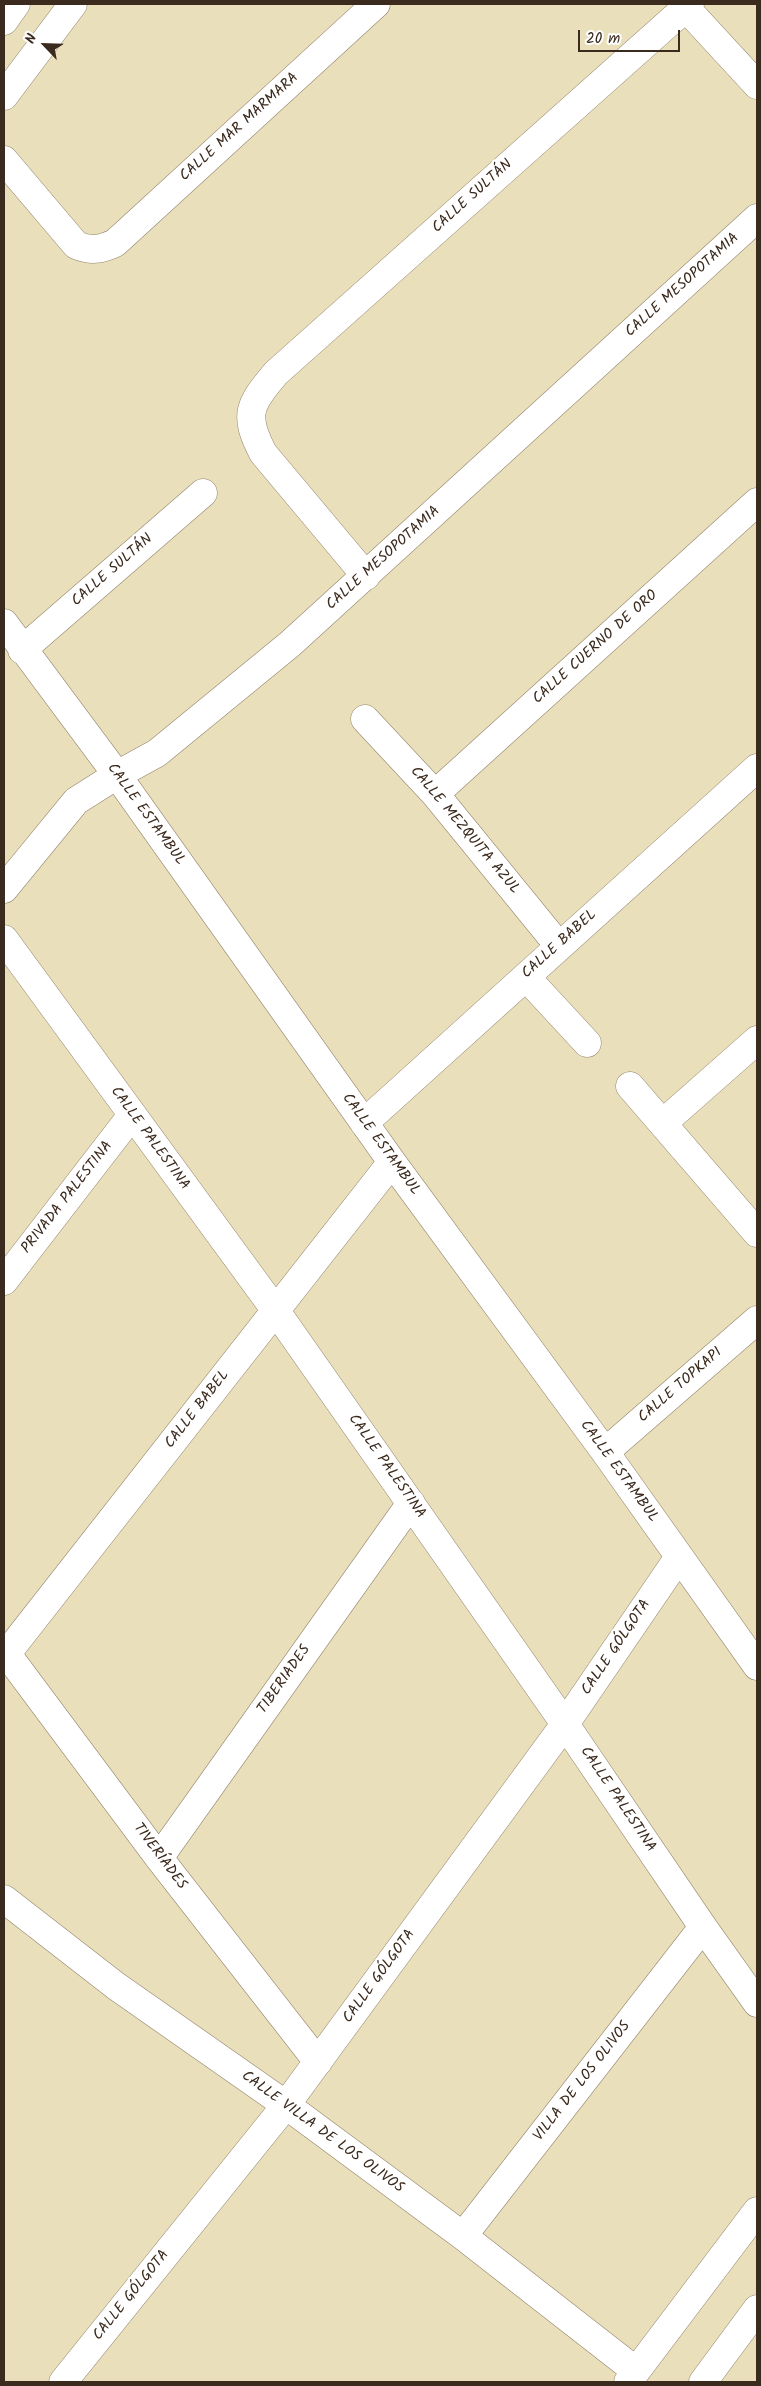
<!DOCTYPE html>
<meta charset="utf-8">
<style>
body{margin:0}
#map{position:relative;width:761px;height:2386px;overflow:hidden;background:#eadfbb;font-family:Kalam,sans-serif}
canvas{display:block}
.frame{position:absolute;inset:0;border:5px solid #3b2a1e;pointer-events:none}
.north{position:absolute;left:20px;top:20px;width:50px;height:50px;-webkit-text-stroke:4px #fff;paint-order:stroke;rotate:294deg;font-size:14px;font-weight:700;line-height:20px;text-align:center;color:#3b2a1e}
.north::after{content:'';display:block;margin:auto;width:18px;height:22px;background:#3b2a1e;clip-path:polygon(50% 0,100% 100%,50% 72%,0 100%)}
.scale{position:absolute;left:578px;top:30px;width:102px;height:22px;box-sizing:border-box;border:2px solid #3b2a1e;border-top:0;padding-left:6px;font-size:15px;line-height:18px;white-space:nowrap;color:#3b2a1e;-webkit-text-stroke:4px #fff;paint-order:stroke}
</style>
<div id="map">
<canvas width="761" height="2386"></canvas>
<div class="frame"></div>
<div class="north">N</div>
<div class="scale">20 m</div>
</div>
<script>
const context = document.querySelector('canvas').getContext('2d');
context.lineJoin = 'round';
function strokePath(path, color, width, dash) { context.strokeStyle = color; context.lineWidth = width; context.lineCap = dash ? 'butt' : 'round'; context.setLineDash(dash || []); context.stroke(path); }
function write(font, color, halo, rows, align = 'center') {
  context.font = font + ' Kalam,sans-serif'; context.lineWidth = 4.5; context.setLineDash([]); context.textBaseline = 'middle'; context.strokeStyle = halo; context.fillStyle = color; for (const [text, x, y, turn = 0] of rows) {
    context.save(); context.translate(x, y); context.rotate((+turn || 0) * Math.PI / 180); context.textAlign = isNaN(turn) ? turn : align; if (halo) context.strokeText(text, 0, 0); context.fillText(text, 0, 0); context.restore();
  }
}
const minor = new Path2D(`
 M686 8 757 85
 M4 21 16 4
 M4 96 73 4
 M4 160 76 245C91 251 100 250 115 243L376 4
 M366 576 263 453C243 415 249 405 276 373L690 4
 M4 623 117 775 392 1162 605 1452 757 1666
 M22 650 203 493
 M365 719 435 794 559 946
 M435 794 757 502
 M4 889 76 801 117 775 157 753 290 644 757 218
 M4 939 276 1311 565 1724 703 1927 757 2003
 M526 977 587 1043
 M630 1086 757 1233
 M364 1123 757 768
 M663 1123 757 1040
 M4 1281 132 1115
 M605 1452 757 1320
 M4 1650 159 1858 318 2062
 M4 1657 392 1162
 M159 1858 411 1503
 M4 1899 116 1986 286 2105 463 2236 636 2371
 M463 2236 703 1927
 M63 2382 286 2105 565 1724 679 1557`);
const major = new Path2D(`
 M628 2382 757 2211
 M703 2382 757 2309`);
strokePath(minor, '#92846c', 29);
strokePath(major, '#92846c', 29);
strokePath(minor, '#fff', 28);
strokePath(major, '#fff', 28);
write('15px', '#3b2a1e', '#fff', [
 ["CALLE MAR MARMARA",240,128,-42],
 ["CALLE SULTÁN",473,197,-42],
 ["CALLE MESOPOTAMIA",683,286,-42],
 ["CALLE MESOPOTAMIA",384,559,-42],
 ["CALLE SULTÁN",113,571,-41],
 ["CALLE CUERNO DE ORO",596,648,-42],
 ["CALLE ESTAMBUL",145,815,54],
 ["CALLE MEZQUITA AZUL",464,831,50],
 ["CALLE BABEL",560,945,-42],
 ["CALLE PALESTINA",149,1139,54],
 ["CALLE ESTAMBUL",380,1145,54],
 ["PRIVADA PALESTINA",68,1198,-52],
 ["CALLE TOPKAPI",681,1386,-41],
 ["CALLE BABEL",198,1410,-52],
 ["CALLE PALESTINA",386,1467,55],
 ["CALLE ESTAMBUL",618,1472,54],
 ["CALLE GÓLGOTA",617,1648,-56],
 ["TIBERIADES",285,1680,-55],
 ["CALLE PALESTINA",617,1800,56],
 ["TIVERÍADES",159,1857,53],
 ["CALLE GÓLGOTA",380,1977,-54],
 ["VILLA DE LOS OLIVOS",583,2082,-52],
 ["CALLE VILLA DE LOS OLIVOS",322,2133,36],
 ["CALLE GÓLGOTA",132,2296,-51]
]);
</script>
